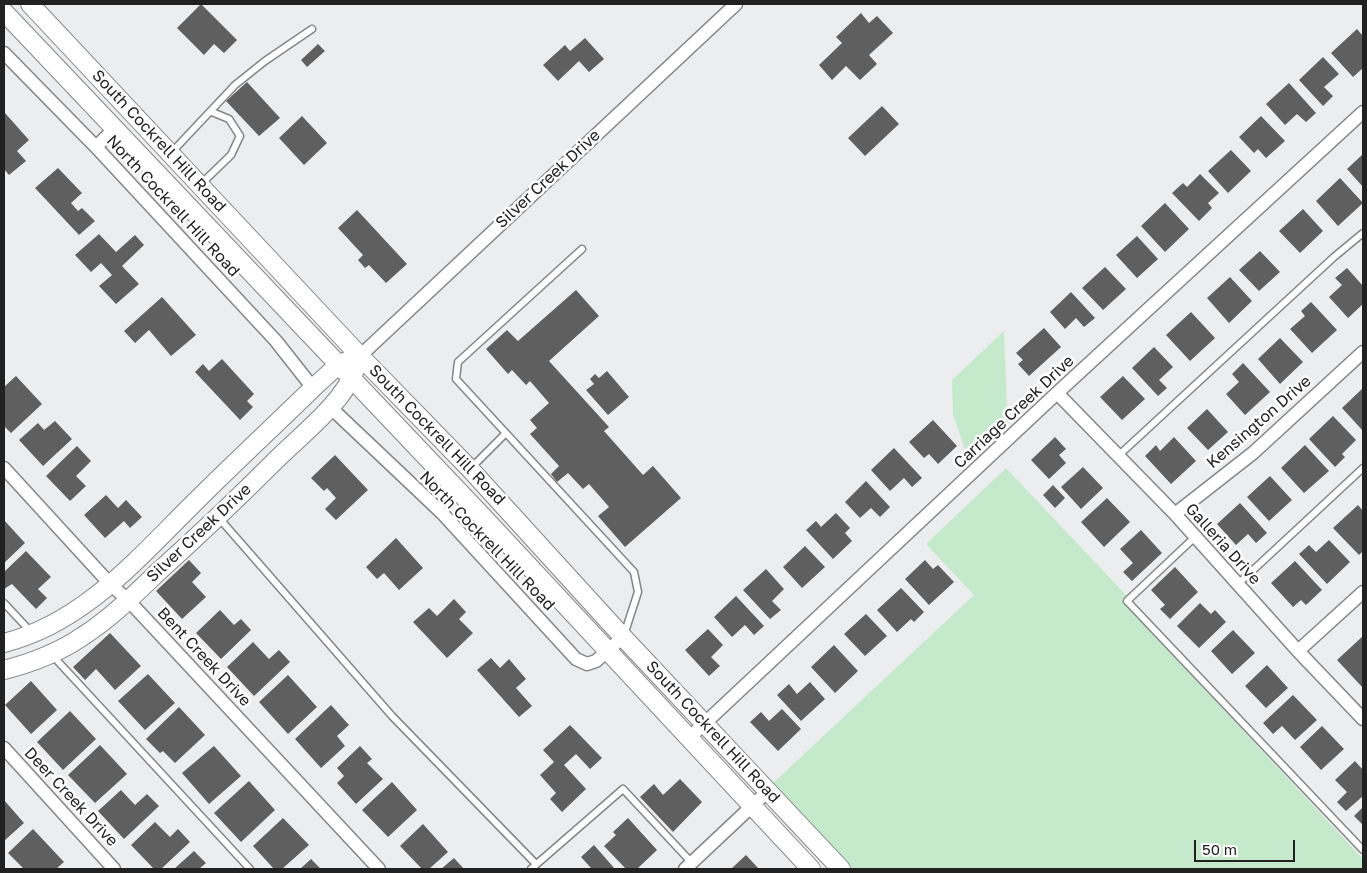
<!DOCTYPE html>
<style>
body{margin:0}
#map{position:relative;width:1367px;height:873px;overflow:hidden;background:#ecedee;font-family:"Golos Text",sans-serif}
canvas{display:block}
.frame{position:absolute;inset:0;border:5px solid #212121;pointer-events:none}
.scale{position:absolute;left:1194px;top:840px;width:101px;height:22px;box-sizing:border-box;border:2px solid #212121;border-top:0;padding-left:6px;font-size:15px;line-height:18px;white-space:nowrap;color:#212121;-webkit-text-stroke:4px #fff;paint-order:stroke}
</style>
<div id="map">
<canvas width="1367" height="873"></canvas>
<div class="frame"></div>
<div class="scale">50 m</div>
</div>
<script>
const context = document.querySelector('canvas').getContext('2d');
context.lineJoin = 'round';
function paint(path, color) { context.fillStyle = color; context.fill(path, 'evenodd'); }
function strokePath(path, color, width, dash) { context.strokeStyle = color; context.lineWidth = width; context.lineCap = dash ? 'butt' : 'round'; context.setLineDash(dash || []); context.stroke(path); }
function write(font, color, halo, rows, align = 'center') {
  context.font = font + ' "Golos Text",sans-serif'; context.lineWidth = 5; context.setLineDash([]); context.textBaseline = 'middle'; context.strokeStyle = halo; context.fillStyle = color; for (const [text, x, y, turn = 0] of rows) {
    context.save(); context.translate(x, y); context.rotate((+turn || 0) * Math.PI / 180); context.textAlign = isNaN(turn) ? turn : align; if (halo) context.strokeText(text, 0, 0); context.fillText(text, 0, 0); context.restore();
  }
}
paint(new Path2D(`
 M1004 331 1007 405 1012 420 969 461 953 415 952 380Z
 M1006 468 1127 596 1123 602 1363 859V869H851L771 785 974 595 926 544Z`), '#c5eacb');
paint(new Path2D(`
 M201 4 237 40 224 53 214 44 204 55 177 28Z
 M861 13 869 23 877 16 893 33 869 55 877 64 860 80 846 66 832 80 819 65 842 43 836 37Z
 M1357 29 1363 36V68L1353 77 1331 53Z
 M585 38 604 59 589 72 579 61 558 81 543 65 565 45 570 51Z
 M318 44 325 51 307 67 301 60Z
 M1323 57 1339 74 1324 87 1333 96 1323 106 1299 80Z
 M247 82 280 118 259 136 226 101Z
 M1289 83 1316 113 1306 122 1297 114 1285 125 1266 104Z
 M882 106 899 124 865 156 848 138Z
 M5 113 29 140 17 151 26 161 9 175 4 169Z
 M302 116 327 143 304 165 279 138Z
 M1261 116 1285 141 1266 158 1258 149 1254 153 1239 137Z
 M1231 150 1251 171 1228 193 1208 171Z
 M1363 154V187L1347 169Z
 M58 168 82 193 71 203 78 211 82 208 95 221 79 235 35 188Z
 M1200 174 1219 193 1208 203 1212 208 1199 221 1172 193 1183 183 1187 187Z
 M1340 178 1363 203 1338 226 1316 201Z
 M1165 203 1189 229 1165 252 1141 226Z
 M1303 209 1323 231 1300 253 1279 231Z
 M357 210 407 264 386 283 369 265 365 268 358 260 363 255 338 228Z
 M99 234 116 252 135 235 144 245 122 266 139 284 116 304 99 286 112 275 101 263 91 272 75 255Z
 M1137 236 1158 259 1137 278 1116 255Z
 M1260 251 1280 272 1259 291 1239 270Z
 M1105 267 1126 289 1103 310 1082 288Z
 M1347 268 1363 286V304L1348 318 1329 297 1342 285 1335 278Z
 M1230 277 1252 301 1229 323 1207 298Z
 M576 290 599 316 549 361 609 427 604 431 643 475 653 466 681 498 625 547 598 516 609 507 589 484 583 489 568 473 557 482 551 474 559 466 530 434 537 428 530 420 549 403 530 381 526 385 512 370 508 374 486 349 507 330 518 341Z
 M1071 292 1095 318 1084 327 1076 318 1065 329 1050 312Z
 M162 297 196 335 171 356 149 330 135 343 124 331Z
 M1311 302 1337 330 1312 353 1290 329 1305 316 1301 311Z
 M1191 312 1215 338 1190 361 1166 335Z
 M1044 328 1061 347 1029 376 1018 364 1023 360 1016 353Z
 M1280 338 1303 362 1280 384 1258 359Z
 M1154 347 1173 367 1159 380 1167 388 1158 396 1132 368Z
 M222 359 254 394 247 401 253 407 240 420 195 372 203 364 209 371Z
 M1243 363 1270 392 1245 415 1226 394 1239 382 1232 374Z
 M607 371 629 397 608 415 586 390 594 384 590 379 595 374 599 378Z
 M16 376 42 404 11 433 4 426V387Z
 M1123 376 1145 399 1122 420 1100 397Z
 M1363 388V431L1342 408Z
 M1207 409 1228 432 1208 450 1187 428Z
 M1333 416 1356 440 1342 454 1345 457 1335 467 1309 439Z
 M933 420 957 446 938 464 929 454 924 458 909 442Z
 M55 421 72 439 43 466 19 440 38 423 44 430Z
 M1055 437 1066 449 1059 455 1066 463 1049 479 1031 460Z
 M1174 437 1196 461 1171 484 1145 456 1156 445 1160 451Z
 M1305 445 1329 471 1304 493 1281 468Z
 M77 446 91 461 76 476 86 486 70 501 46 476Z
 M894 448 922 478 912 487 904 478 890 491 871 470Z
 M335 455 368 490 336 520 325 509 336 498 327 488 324 491 311 478Z
 M1083 467 1103 488 1081 509 1061 487Z
 M1270 476 1292 500 1269 521 1247 497Z
 M866 481 890 507 880 517 871 508 860 518 845 502Z
 M1053 485 1065 498 1055 508 1043 495Z
 M106 495 118 508 126 500 142 517 130 528 124 521 105 538 84 515Z
 M1107 498 1130 522 1104 547 1081 522Z
 M1240 503 1267 533 1256 543 1248 534 1236 545 1217 524Z
 M1358 505 1363 511V551L1359 555 1333 528Z
 M836 513 850 528 845 533 852 541 833 559 806 530 816 521 821 527Z
 M4 520 25 543 4 563Z
 M1141 530 1162 553 1132 581 1123 572 1133 563 1120 549Z
 M396 538 423 568 399 590 384 573 377 579 366 567Z
 M1329 540 1350 562 1327 584 1299 554 1309 545 1316 552Z
 M805 546 825 567 802 588 783 567Z
 M26 551 51 577 38 589 47 598 36 609 12 584 4 589V572Z
 M189 560 201 573 192 582 206 597 182 619 156 591Z
 M925 560 933 569 938 565 954 582 929 605 905 579Z
 M1295 561 1322 590 1306 605 1301 600 1293 607 1271 583Z
 M1175 567 1198 592 1170 619 1160 609 1165 605 1151 590Z
 M766 569 784 589 772 601 781 610 770 619 743 590Z
 M901 588 924 612 914 622 911 619 897 632 877 610Z
 M736 596 764 626 754 635 745 625 732 637 714 617Z
 M454 599 466 612 459 619 473 633 447 658 413 622 429 608 437 616Z
 M1200 603 1211 614 1215 610 1226 622 1199 648 1177 626Z
 M220 610 234 625 241 619 251 630 221 659 196 633Z
 M866 614 887 636 865 656 844 634Z
 M708 629 723 645 711 657 720 666 709 676 685 650Z
 M1233 630 1255 653 1232 674 1211 651Z
 M110 633 141 666 115 690 96 669 85 680 73 667Z
 M1363 636V688L1337 660Z
 M253 642 269 659 279 650 290 662 254 696 227 667Z
 M834 645 858 671 835 693 811 667Z
 M491 658 500 668 509 659 526 679 516 688 532 706 519 717 477 670Z
 M1267 665 1288 688 1266 708 1245 686Z
 M148 674 175 703 145 730 118 701Z
 M288 675 317 707 288 734 259 702Z
 M31 681 57 710 31 734 5 705Z
 M810 682 825 699 801 721 777 695 789 684 797 694Z
 M1293 695 1317 720 1295 740 1282 726 1273 734 1263 723Z
 M331 705 349 725 337 736 345 746 321 768 295 739Z
 M179 707 205 735 175 763 163 751 160 753 146 739Z
 M782 709 801 729 778 751 750 722 761 712 769 721Z
 M70 711 96 739 63 770 37 742Z
 M570 725 602 758 590 769 576 754 564 765 586 789 562 812 550 799 556 793 540 775 554 762 543 750Z
 M1322 726 1344 749 1321 770 1300 747Z
 M100 745 127 774 95 803 68 775Z
 M214 746 241 776 209 804 182 773Z
 M360 746 372 759 367 763 383 779 356 804 337 783 344 776 337 768Z
 M1355 761 1363 770V796L1346 811 1337 802 1347 792 1335 780Z
 M680 779 702 802 673 832 640 797 654 784 663 795Z
 M249 781 275 810 241 842 214 813Z
 M392 782 417 810 388 837 362 810Z
 M121 790 135 805 147 794 159 806 124 839 98 811Z
 M4 800 24 823 4 841Z
 M1363 807V825L1354 816Z
 M283 818 309 845 282 869H274L253 846Z
 M628 818 657 850 637 869H626L604 846 616 835 613 832Z
 M155 822 170 837 178 829 190 842 161 869H154L131 845Z
 M423 824 448 852 429 869H422L400 846Z
 M33 829 64 862 56 869H24L8 853Z
 M594 845 615 869H589L591 868 581 857Z
 M194 851 206 863 199 869H174Z
 M746 855 759 869H731Z
 M454 858 464 869H441Z
 M311 859 321 869H300Z`), '#605f5f');
const lane = new Path2D(`
 M172 152 235 85 265 61 312 29
 M201 184 231 155 240 136 229 119 212 112
 M582 249 458 362 456 379 634 572 638 592 624 635
 M1118 456 1334 257 1363 233
 M471 468 506 433
 M219 518 392 716 536 864
 M1195 537 1127 601 1363 850
 M1238 584 1363 468
 M4 603 32 633
 M52 655 250 869
 M531 869 623 789 692 863`);
const street = new Path2D(`
 M4 53 96 147 276 341 313 388
 M96 147 114 129
 M360 356 736 4
 M1057 393 1175 514 1298 651 1363 719
 M330 407 442 513 576 659 587 664 596 661 623 637
 M4 468 111 585 128 600 379 869
 M1175 514 1253 453 1363 352
 M1298 651 1363 592
 M689 738 1057 393 1363 112
 M4 748 114 869
 M685 869 768 791`);
const secondary = new Path2D(`
 M30 4 360 356 470 469 623 637 841 869
 M4 12 485 519 811 869
 M4 643C84 623 139 557 196 501 234 463 274 426 313 388L338 365 347 361
 M4 670C31 663 60 652 83 636 111 618 134 595 158 572 198 536 238 498 276 460 301 435 343 403 355 370`);
strokePath(lane, '#848586', 9);
strokePath(street, '#848586', 15);
strokePath(secondary, '#848586', 20);
strokePath(lane, '#fff', 6);
strokePath(street, '#fff', 12);
strokePath(secondary, '#fff', 18);
write('16px', '#212121', '#fff', [
 ["South Cockrell Hill Road",159,141,47],
 ["Silver Creek Drive",548,179,-43],
 ["North Cockrell Hill Road",173,206,47],
 ["Carriage Creek Drive",1014,412,-43],
 ["Kensington Drive",1259,422,-41],
 ["South Cockrell Hill Road",437,435,46],
 ["Silver Creek Drive",199,533,-43],
 ["North Cockrell Hill Road",487,541,46],
 ["Galleria Drive",1223,544,48],
 ["Bent Creek Drive",204,657,47],
 ["South Cockrell Hill Road",713,732,47],
 ["Deer Creek Drive",71,797,47]
]);
</script>
